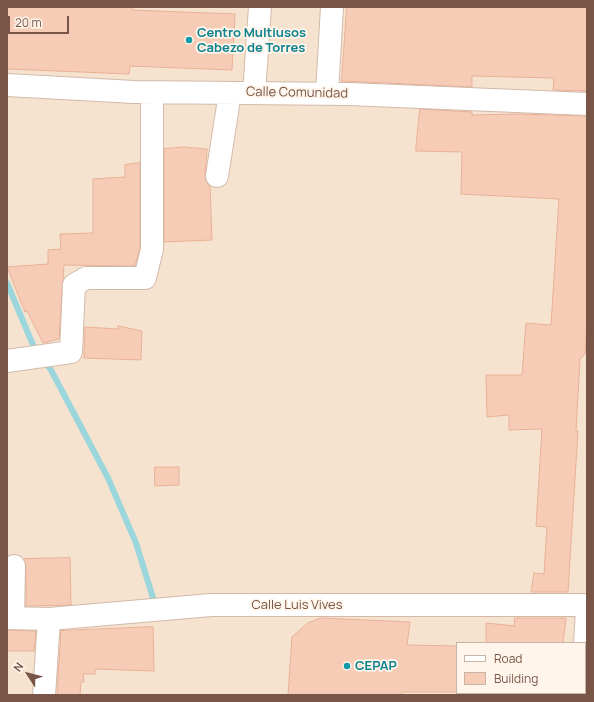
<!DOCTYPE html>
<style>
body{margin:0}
#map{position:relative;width:594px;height:702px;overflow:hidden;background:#fef1e2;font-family:Manrope,sans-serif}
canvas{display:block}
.frame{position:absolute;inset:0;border:8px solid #785546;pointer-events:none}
.legend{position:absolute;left:456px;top:642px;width:130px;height:52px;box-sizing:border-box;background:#fff5ea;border:1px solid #c9b5a8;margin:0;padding:5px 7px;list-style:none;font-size:12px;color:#785546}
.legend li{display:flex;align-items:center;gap:8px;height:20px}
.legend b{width:20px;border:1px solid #c9b5a8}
.north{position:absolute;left:8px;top:654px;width:40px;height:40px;-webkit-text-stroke:3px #fff5ea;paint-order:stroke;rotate:306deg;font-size:11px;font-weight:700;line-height:16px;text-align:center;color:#785546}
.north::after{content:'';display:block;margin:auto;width:14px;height:18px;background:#785546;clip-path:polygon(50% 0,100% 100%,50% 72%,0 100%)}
.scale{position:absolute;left:8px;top:16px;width:61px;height:18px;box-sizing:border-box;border:2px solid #785546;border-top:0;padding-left:5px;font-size:12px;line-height:14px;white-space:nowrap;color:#785546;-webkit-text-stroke:3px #fff5ea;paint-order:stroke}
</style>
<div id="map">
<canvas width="594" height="702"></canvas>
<div class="frame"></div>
<ul class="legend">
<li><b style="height:5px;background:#fff"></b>Road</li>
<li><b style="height:11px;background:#f6ccb7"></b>Building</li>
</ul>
<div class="north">N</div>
<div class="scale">20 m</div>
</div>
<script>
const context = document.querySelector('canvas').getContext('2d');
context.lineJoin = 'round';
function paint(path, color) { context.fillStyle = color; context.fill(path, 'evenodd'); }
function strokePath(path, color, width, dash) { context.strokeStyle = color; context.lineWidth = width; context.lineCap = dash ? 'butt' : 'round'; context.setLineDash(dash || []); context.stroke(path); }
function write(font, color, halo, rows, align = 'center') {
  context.font = font + ' Manrope,sans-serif'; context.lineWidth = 3.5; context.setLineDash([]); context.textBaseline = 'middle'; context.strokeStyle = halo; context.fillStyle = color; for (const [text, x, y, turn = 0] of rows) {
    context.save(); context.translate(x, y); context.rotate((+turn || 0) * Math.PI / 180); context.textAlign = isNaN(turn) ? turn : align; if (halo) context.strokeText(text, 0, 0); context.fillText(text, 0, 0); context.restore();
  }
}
paint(new Path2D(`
 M7 7H587V695H7ZM457 643H585V693H457Z`), '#f6e3cf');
strokePath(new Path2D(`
 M7 283 36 352
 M43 360 51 370 108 478 136 543 154 601`), '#9ad6dc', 6);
const building = new Path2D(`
 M7 7H132V10L235 14 232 70 130 66 129 74 7 69Z
 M347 7H587V91L553 90 554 78 472 76V87L342 81Z
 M420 109 472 112V115L517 114 587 116V322L585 354 580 359 576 431H578L568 592H531L534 573 544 574 547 527 536 526 542 429 509 430V415L487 417 486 375H522L526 323 551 325 559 199 461 194 462 152 416 151Z
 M184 147 207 149 205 174 206 181 210 186 212 240 164 242V149Z
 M140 163V248L135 266 64 265 59 339 43 343 27 311 25 312 7 267 48 264V250L61 249 60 234 93 233V179L125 177V165Z
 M118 326 142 331 141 360 84 358 85 327 118 329Z
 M155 467H179V485L155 486Z
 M70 558 71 605 26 606V566L24 559Z
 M321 618 410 622 407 645 457 646V692H402V695H288L292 637 308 623Z
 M515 618H566L563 643H486V623L514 626Z
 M153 627 154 671 95 669V674H83L84 682H81L80 695H57L61 631Z
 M7 630 36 631 34 651H7Z`);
paint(building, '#f6ccb7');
strokePath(building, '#eab196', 1);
const minor = new Path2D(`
 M7 85 134 92 349 94 587 104
 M254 93 260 7
 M327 93 332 7
 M217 176 230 93
 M7 361 71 352 74 285 86 278H145L152 249V92
 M7 618 49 619 211 605H587
 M13 618 14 566
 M44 695 49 619`);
const tertiary = new Path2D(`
 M585 643 587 610
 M581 695V693`);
strokePath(minor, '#d2baaa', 24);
strokePath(tertiary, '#d2baaa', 24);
strokePath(minor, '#fff', 22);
strokePath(tertiary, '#fff', 22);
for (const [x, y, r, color] of [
 [189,40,4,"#0f9aa8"],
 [347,666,4,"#0f9aa8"]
]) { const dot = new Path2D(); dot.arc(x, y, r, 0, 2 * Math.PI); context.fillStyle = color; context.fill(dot); strokePath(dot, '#fff5ea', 1.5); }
write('bold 13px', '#0d838f', '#fff5ea', [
 ["Centro Multiusos",197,33],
 ["Cabezo de Torres",197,48],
 ["CEPAP",355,666]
], 'left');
write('13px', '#785546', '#fff5ea', [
 ["Calle Comunidad",297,93,1],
 ["Calle Luis Vives",297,605]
]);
</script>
